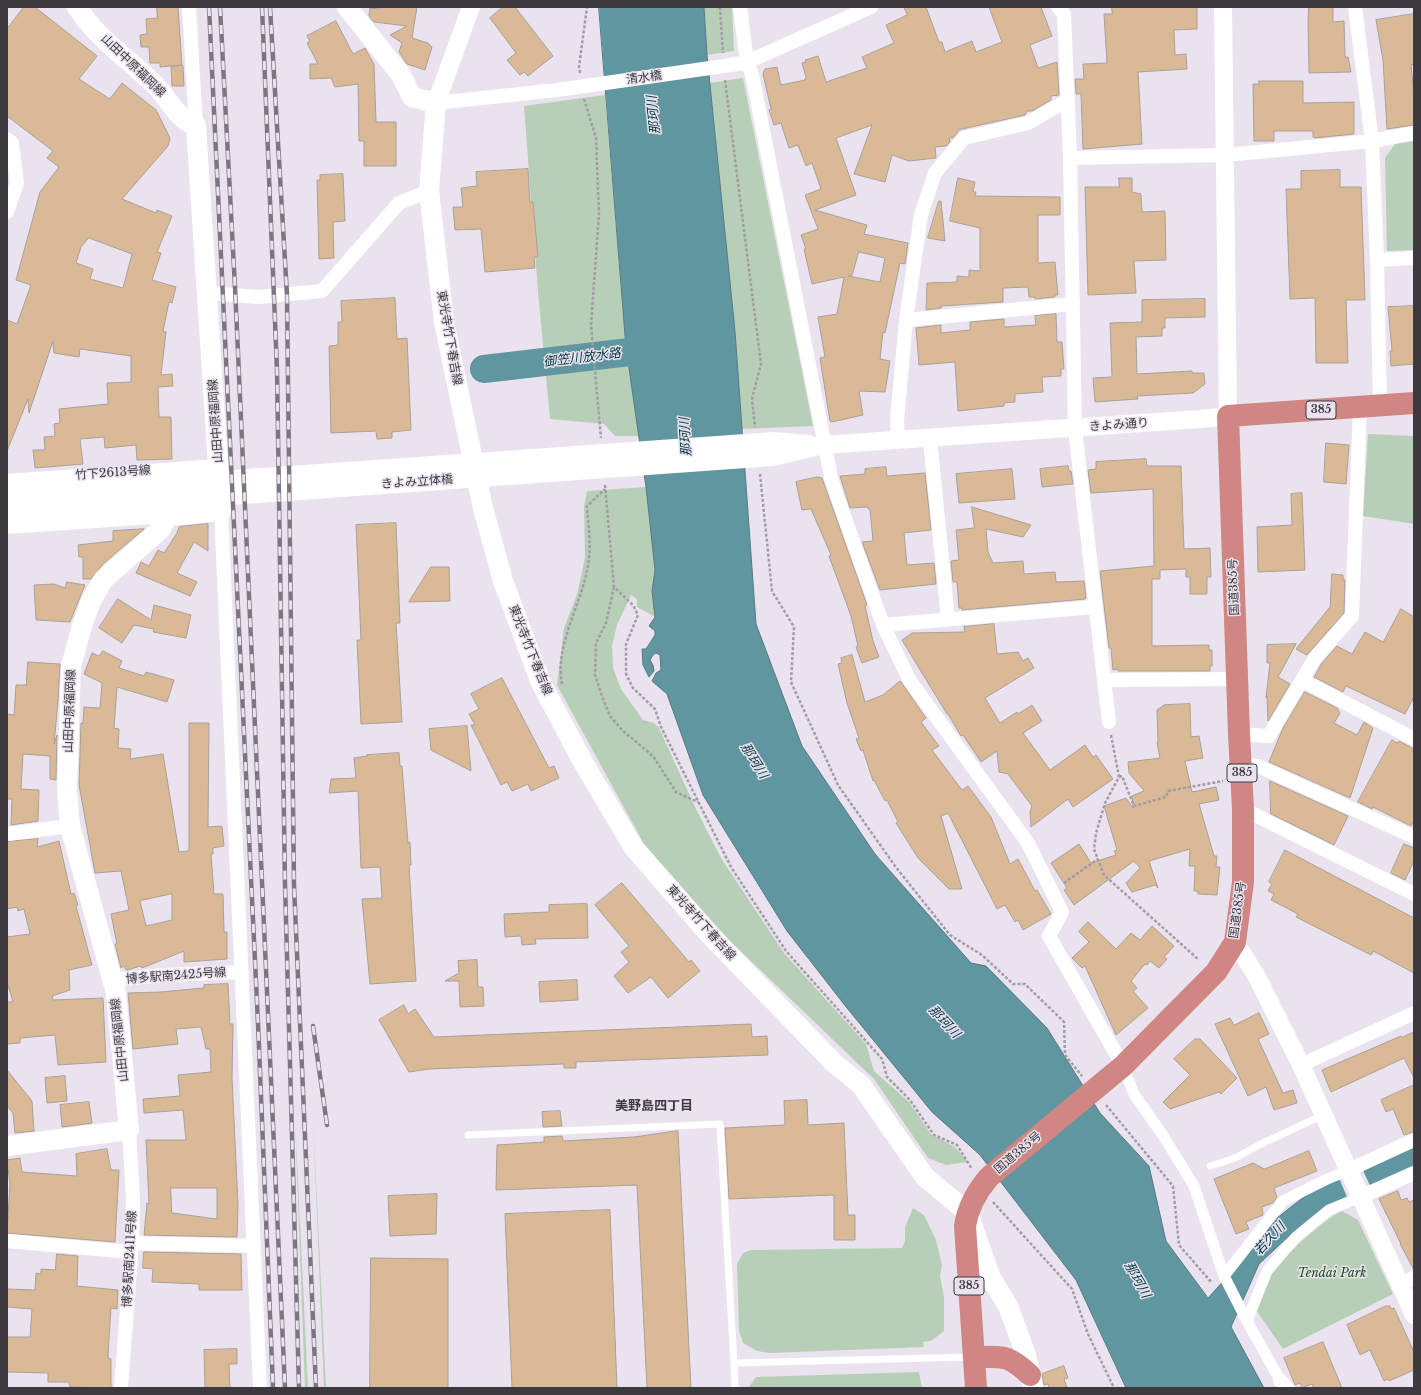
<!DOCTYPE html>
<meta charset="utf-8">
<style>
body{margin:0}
#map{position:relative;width:1421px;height:1395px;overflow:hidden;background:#eae3ef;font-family:"Libre Baskerville",serif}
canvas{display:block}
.frame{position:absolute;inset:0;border:8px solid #3d3a3f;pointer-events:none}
</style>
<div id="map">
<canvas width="1421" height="1395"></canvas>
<div class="frame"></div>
</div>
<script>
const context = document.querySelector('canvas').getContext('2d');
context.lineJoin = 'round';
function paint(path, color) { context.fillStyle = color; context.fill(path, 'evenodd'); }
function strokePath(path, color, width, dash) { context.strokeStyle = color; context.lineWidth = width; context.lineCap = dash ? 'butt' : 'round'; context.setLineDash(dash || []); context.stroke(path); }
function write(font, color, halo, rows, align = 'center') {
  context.font = font + ' "Libre Baskerville","Noto Sans JP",serif'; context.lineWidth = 3; context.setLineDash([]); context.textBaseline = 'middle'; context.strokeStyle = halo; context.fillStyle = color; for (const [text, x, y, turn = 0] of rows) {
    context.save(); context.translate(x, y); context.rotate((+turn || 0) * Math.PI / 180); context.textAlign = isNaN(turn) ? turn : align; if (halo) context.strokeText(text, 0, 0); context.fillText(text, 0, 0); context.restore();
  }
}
paint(new Path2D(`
 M704 7H732L734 51 707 55Z
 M743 78 813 426 742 429 735 331 710 83Z
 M605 95 626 347 639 436H615L604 424 550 419 538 292 524 106Z
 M1414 141V250L1387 251 1385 158 1395 144Z
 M1368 434 1414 436V524L1363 516Z
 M646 487 655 570 652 591 655 617 637 607V599L631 595 617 625 612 646 613 668 621 689 643 720 654 723 659 728 696 809 721 858 784 953 866 1044 874 1071 909 1102 931 1134 955 1147 968 1162 946 1165 928 1158 874 1079 728 939 644 844 557 685 564 628 577 595 585 557 584 507 587 491Z
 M313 1118 326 1388H324Z
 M295 1119 308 1388H305Z
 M913 1208 924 1215 936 1240 942 1265 940 1276 944 1297V1331L931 1341 923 1342 924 1347 770 1353 757 1351 743 1343 739 1331 737 1264 743 1253 751 1250 902 1248 905 1241V1227Z
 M1342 1211 1358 1220 1393 1294 1283 1349 1256 1310C1261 1298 1266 1284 1272 1273 1282 1257 1325 1218 1342 1211Z
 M919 1372 922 1388H748L756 1377Z`), '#b7cfb6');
const water = new Path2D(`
 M599 7H704L707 55 735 331 756 624 802 746 875 854 971 963 986 966 1047 1028 1100 1113 1149 1166 1166 1241 1208 1298 1248 1254 1277 1218 1314 1189 1414 1145V1169L1329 1205 1292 1233 1259 1264 1231 1327 1264 1388H1126L1076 1280 980 1155 932 1112 847 1008 787 931 703 795 667 694 652 681 656 673 661 670 660 655 656 653 653 655 650 660 653 665 654 671 649 677 643 665 642 649H646L655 635V631L649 626 655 617 652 591 655 570 646 487 626 347Z`);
paint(water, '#6096a0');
strokePath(water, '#567a83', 1);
paint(new Path2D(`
 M1362 1168 1371 1188 1347 1197 1339 1178Z`), '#eae3ef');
strokePath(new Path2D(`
 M484 369 664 348`), '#6096a0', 28);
const building = new Path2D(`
 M24 7H35L97 56 79 79 110 99 122 83 156 110 170 138 168 146 122 199 156 213 157 210 172 216 157 252 161 253 152 280 176 287 172 303 169 302 163 331 166 332 161 375 172 374 173 386 158 387 159 417H171L172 459 137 460 136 445 105 448 104 437 80 439 83 464 35 468 33 450H45L44 437 55 436 54 424 60 423 59 409 108 404 107 383 131 382V356L80 349 79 357 54 353 53 341 29 413 28 399 7 451V320L17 324 31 285 16 280 40 192 59 167 47 158 53 151 7 116V29ZM89 238 132 254 123 288 90 279 93 269 76 263 81 247Z
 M157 7H178L182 65 160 67V63H150L149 47H141L140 35 147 34 146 19 157 18Z
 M379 7H417L412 38 428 43 432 47 425 70 407 64 399 52 402 43 390 35 407 26 374 22 369 16 370 8 379 9Z
 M503 7H515L553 56 528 76 524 72 520 75 507 60 516 53 490 18Z
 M904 7H926L939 42H942L945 52 972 41 976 52 1002 42 989 7H1041L1052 36 1030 45 1038 68 1057 62 1059 95 1051 96V100L1032 111H1027L1025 115 958 130V132L953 138H949L950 142 946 146 935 147 936 158 909 161 892 155 885 182 854 174 872 125 836 138 856 195 815 210 867 225 864 234 908 243 905 264 900 263 885 333 883 332 880 359 890 361 885 392 859 391 863 415 832 422 830 421 820 358 825 357 818 317 837 314 844 277 812 284 804 249H806L801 235 818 229 805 195 821 189 812 163 806 166 798 145 789 148 781 123 774 125 769 110 771 109 763 74 765 69 777 67 781 85 805 80 806 77 802 63 806 62 805 60 818 56 826 82 867 68 862 57 894 43 886 25 907 15ZM859 252 885 258 880 282 848 276 852 275Z
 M1112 7H1197V29L1174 30 1175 55 1186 54 1187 69 1138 72 1142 144 1083 149 1081 94H1076L1075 79H1084L1083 64 1107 63 1104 14H1112Z
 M1309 7H1333V22L1344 21 1345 57H1348L1351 72 1309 73 1308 22Z
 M1414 14V64L1411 65 1414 95V125L1387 129 1383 60 1376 20Z
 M336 21 353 54 365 48 374 64 376 122H396V166H364V141H359L358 84 335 87 331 78 310 79V64H318L307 43 310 41 307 36Z
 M183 66 184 86H172L171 67Z
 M1259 81H1303V103L1354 102V134L1315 138 1313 137V131H1274V141H1254L1253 84H1259Z
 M528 169 530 202H533L538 257H534L535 268 485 272 481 229 455 230 453 207H463L461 188 477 186 476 172Z
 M1340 170V187H1361L1365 300H1346L1348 363H1316L1315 298 1290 299 1286 189H1301V171Z
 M343 174 345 221 333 222 334 258 319 259 317 180H320V175Z
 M958 178 975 182 973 192H976L975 196 1060 197V215H1038V263L1055 262 1058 295H1055V297L1035 299V297H1029L1028 287 1003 288V302L941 306V308L926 310 927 283 957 282V276L969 277V270L980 271V228L950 221Z
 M1119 178H1132V192L1141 194 1142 212 1165 211 1166 260 1134 261 1136 293 1088 295 1085 187H1119Z
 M939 201H941L945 241 928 238Z
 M395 298 397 339 407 338 411 430 392 432V438L377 439 376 431 331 433 329 346 338 345V322H342L341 301Z
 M1205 299V317L1165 318V328H1162V336L1136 337 1137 374 1192 371V373H1204L1205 384 1193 393 1137 396 1138 399 1095 402 1093 378 1112 377 1110 323 1142 322V300Z
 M1414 306V364L1391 366 1390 351H1392L1388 307Z
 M1056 314 1057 342H1062L1064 369H1061V376L1042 377 1043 392 1015 394V402L1004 403V406L958 411 955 362 919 365 916 328 941 325V333L970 330V322L1004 319V327L1036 325 1035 316Z
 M1326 443 1349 445 1346 484 1324 482Z
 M1146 459 1147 466H1181L1184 549 1210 548 1211 577H1207V594H1190V577H1186V569L1160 570V579H1152V646L1209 645V650H1212V666H1210V671H1118V669L1113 670 1111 648H1109L1100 571 1154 566 1153 489 1091 493 1088 470 1096 469V462Z
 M1068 466 1069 471H1071L1073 484 1042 487 1040 469Z
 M886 467 887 476 925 473 931 530 904 533 907 565 934 563 936 584 880 590 862 542 873 541 870 509H868V507L850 508 840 476 865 474V469Z
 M1012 469 1015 499 959 503 956 474Z
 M817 477 822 478 867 605 865 606 873 641 879 657 862 663 856 647 858 646 851 616 829 556 831 555 811 509 802 510 796 482Z
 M1302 493 1305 570 1258 572 1257 527 1292 525 1291 494Z
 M972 507 1031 525 1023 537 986 529 988 552 993 563 1023 561 1024 574 1055 572 1056 582 1084 581 1086 598 1085 599 962 610V608H959L957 582H953L951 561 959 560 956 530 974 528Z
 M396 523 400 623H396L402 722 361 724 357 640H361L356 525Z
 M208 524V551L194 542 177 573 197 582 190 596 136 573 141 562 149 566 158 550 164 553 177 533 179 527Z
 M144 529 104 563 91 579H83V557H79L78 545 113 541V531Z
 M431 567H449L450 601 409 602Z
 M1332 574 1343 575V580H1345L1344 613 1307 655 1296 649 1330 607Z
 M67 582 85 585 70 622 36 620 34 585 54 584 65 588Z
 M118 599 151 620 154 605 191 615 186 638 153 632 154 629 134 625 122 643 99 628Z
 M1401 609 1414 617V697L1405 714 1346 686 1343 692 1314 677 1322 663 1337 646 1352 654 1365 632 1383 642Z
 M994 624 997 654 1018 652 1023 661 1028 658 1034 668 985 698 1000 723 1017 712 1018 714 1032 705 1042 721 1023 733 1050 770 1085 745 1093 757 1096 755 1113 779 1073 807 1068 799 1031 827 1030 812 1032 806 1008 774 999 772 997 751 981 762 963 735 961 736 948 714H947L902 640 912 633 965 632 964 627Z
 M1296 644 1278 677 1290 684 1268 721 1267 696 1266 698 1270 663H1267V645Z
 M103 651 122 661 119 668 144 676 146 672 174 680 167 702 117 687 114 728 119 729 118 748 131 749 130 759 163 754 179 852 189 851V723H209L208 827 222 826 224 846 213 848V854H211L214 894H223L224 932H227V959L184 962V951L142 968 140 966 128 970H126L124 966 121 968 115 944H117L111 914 129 910 121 871 95 873 79 785 81 723H83L84 707 100 708 102 683 84 674 92 653 99 656ZM172 894V920L146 926 140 901Z
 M852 655 865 702 883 695 900 681 901 682 926 718 921 722 939 746 932 750 962 790 968 786 991 817 1010 864 1018 859 1035 891 1037 890 1051 914 1023 930 1018 920 1015 922 1005 905 997 909 948 813 941 816 962 889H949L918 858 896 823 898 822 887 800 885 801 874 780 873 781 863 750 861 751 856 739 859 738 847 703 838 664 842 663 841 658Z
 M28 662 60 664 58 701 54 744 57 735 56 780 50 779V756L23 754 21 789 39 790 38 821 11 825 12 799H7V714L14 715 16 685H26Z
 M502 678 549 768 554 766 559 778 531 791 528 784 512 791 507 782 501 785 471 725H475L469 714 479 709 471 694Z
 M1305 692 1337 708 1340 713 1334 723 1357 735 1364 722 1373 728 1350 798 1269 762 1283 728Z
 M1190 704 1191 737 1199 736 1203 758 1185 761 1192 792 1216 787 1219 800 1199 804 1214 856H1217L1216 867H1220L1217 895 1198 894V891H1194L1195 866H1189L1190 849 1149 861 1158 888 1155 885 1132 892 1126 883 1140 868 1134 861 1074 905 1064 890 1067 888 1051 863 1079 844 1091 863 1116 855 1114 851 1117 850 1104 806 1126 798 1133 808 1132 796 1144 791 1129 773 1128 762 1160 758 1157 742H1158L1157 710 1164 705Z
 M467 726 471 771 431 750 429 729Z
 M1392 740 1397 743 1399 741 1414 749V821L1411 826 1373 807 1372 809 1358 802Z
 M399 753 400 766H402L408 843 410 842 411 865H409L416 981 370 984 362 899 382 898 380 867 361 868 358 791 329 793 331 779 356 778 354 758 367 756V755Z
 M1270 781 1348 816 1334 845 1271 814Z
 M38 839 37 847 59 841 71 894 74 893 78 905 76 906 92 965 69 970 70 990 52 996 53 1000 103 998 106 1062 58 1065 55 1035 20 1038V1043L7 1044V1002H13L7 982V937L30 934 24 909 18 911 17 907 7 909V842Z
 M1404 844 1414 848V861L1405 880 1391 873Z
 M1285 850 1414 918V973L1373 951 1371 955 1296 917 1298 914 1271 900 1274 894 1268 891 1272 884 1269 882Z
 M622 883 689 962 691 960 700 971 668 998 651 977 628 993 614 976 629 962 621 952 629 946 595 905Z
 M587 904 588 938 535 939 536 944 522 945 521 936 505 937 504 914 549 912V905Z
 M1088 922 1116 949 1131 933 1140 940 1152 926 1174 946 1164 957 1167 959 1159 968 1150 961 1147 965 1145 964 1131 981 1137 988 1133 991 1148 1008 1116 1035 1085 966 1082 968 1072 958 1089 942 1079 932Z
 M477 960 478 987H483L484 1006 460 1007 459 981H445L459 973 458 961Z
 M577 980 578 1000 540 1002 539 982Z
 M228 984 230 1024H233L232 1078 238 1205 237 1237 144 1235 147 1203 149 1204 146 1140H186L183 1110 144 1113 143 1099 180 1096 178 1075 211 1072 210 1049H206L201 1027 176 1029 178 1044 133 1049 128 993 160 992 204 988V985ZM171 1188H217V1219L172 1213Z
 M404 1005 408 1014 415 1009 434 1037 751 1024 752 1037 767 1036 768 1055 576 1062V1068H564V1064L429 1069 409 1072 379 1020Z
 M1259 1013 1269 1034 1258 1039 1283 1093 1293 1090 1297 1103 1274 1110 1266 1087 1248 1096 1215 1024 1230 1018 1234 1025Z
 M1414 1032V1078L1404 1058 1331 1092 1322 1070 1401 1036 1402 1037Z
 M1195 1039H1200L1237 1078 1221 1094 1219 1092 1170 1109 1163 1102 1190 1075 1174 1059Z
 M7 1070 32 1101 34 1131 15 1133 13 1113 7 1106Z
 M65 1076 67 1101 47 1103 45 1078Z
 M1414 1085V1132L1404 1135 1393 1109 1386 1112 1381 1100Z
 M807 1100 808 1125 844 1123 848 1215H855V1240H834V1195L729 1199 725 1128 785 1125 784 1101Z
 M89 1102 92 1123 62 1127 60 1105Z
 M560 1111 562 1126 543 1127 542 1112Z
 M678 1131 691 1388H647L637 1185 496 1190 497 1145 544 1142V1137L562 1136 563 1141 634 1137Z
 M107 1149 111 1170H119L115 1242 7 1233 10 1184 7 1160 20 1158 22 1172 77 1176 76 1154Z
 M1309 1151 1317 1171 1274 1188 1277 1197 1273 1203 1262 1207 1263 1215 1246 1222 1249 1229 1236 1234 1214 1179 1253 1163 1264 1169Z
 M1398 1191 1401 1200 1407 1198 1409 1202 1414 1200V1270L1400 1244H1401L1379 1199Z
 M437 1194 436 1234 390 1236 388 1196Z
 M610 1210 617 1388H512L505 1214Z
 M144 1252 241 1254 242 1290H199V1284L152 1282 153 1269 143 1268Z
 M57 1254 78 1256 77 1286 118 1290 117 1309 111 1308 109 1338 108 1358 111 1359V1388L70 1387 69 1382H48V1373L7 1372V1337H30L32 1309 7 1307V1289L35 1290 36 1273 41 1274V1269L55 1270Z
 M371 1258 448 1259V1388H370Z
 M1386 1306H1390L1391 1309 1394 1308 1414 1352V1370L1389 1381 1388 1379 1384 1381 1370 1350 1360 1355 1347 1325Z
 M1323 1342 1342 1388H1314L1312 1384 1302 1388 1300 1383 1295 1385 1284 1358Z
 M237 1349V1364H229L230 1388H205L204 1350Z
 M1064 1366 1068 1378 1064 1379 1067 1388H1049L1048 1384 1044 1385 1042 1374Z`);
paint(building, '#dab997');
strokePath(building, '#aaa097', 1);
strokePath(new Path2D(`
 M720 7 723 53
 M580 73 579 67 587 7
 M725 80 761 364 752 399 755 427
 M584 99 596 138 599 214 591 325 601 438
 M760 474 772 591 794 627 791 682 838 785 895 866 950 935 982 955 1013 984H1025L1064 1022 1065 1055 1082 1076
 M605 485 614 587 633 605 638 615 626 644V674L633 688 655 709 661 727 731 867 786 951 882 1059 887 1077 910 1100 934 1135 957 1145 972 1169
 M614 587 606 623 596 643 595 675 602 696 610 716 622 730 653 756 676 792 698 802
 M562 684C554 642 585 600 589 558 591 542 588 523 587 506L605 489
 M1111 735 1119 777 1105 803 1096 833 1094 849 1104 875 1199 960
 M1119 777 1122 776 1134 806 1166 797 1168 791 1223 781
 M1064 883 1098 859
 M1106 1105 1173 1186 1179 1245 1212 1283
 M993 1202 1072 1289 1088 1334 1114 1388`), '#a19ca5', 2.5, [3, 2]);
strokePath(new Path2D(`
 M468 1135 720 1124 734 1363 971 1357
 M1210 1166 1235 1158 1261 1144 1323 1115
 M734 1363 735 1388`), '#fff', 7);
strokePath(new Path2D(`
 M1123 1066 1134 1094 1164 1137 1194 1186 1224 1276 1247 1321
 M1224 1276 1283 1201 1325 1180 1349 1170
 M1280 1380 1247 1321 1267 1271 1296 1237 1329 1210 1360 1197`), '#fff', 11);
strokePath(new Path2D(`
 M189 7 196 126
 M740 7 747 62 752 74 832 482 883 625 910 681 1028 843 1062 912 1049 936 1123 1066
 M1058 7 1064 14 1070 158 1075 429 1109 722
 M1355 7 1372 141 1377 260 1380 405
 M436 103 557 90 731 65 747 62 871 7
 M7 139 12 143 17 183 7 212
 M1070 158 1226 155 1372 141 1414 133
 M1377 260 1414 258
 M206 293 259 297 322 291 399 203 429 191
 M906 320 1073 304
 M930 439 948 619
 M898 440 897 421 906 320 921 215 935 173 964 138 1028 123 1068 100
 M7 481 219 466
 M221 511 260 1388
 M7 527 168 516
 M883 625 1094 607
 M1104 680 1237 679
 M1302 680 1315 658 1352 616 1360 407
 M1239 734 1269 736 1302 680 1414 739
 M1241 764 1258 766 1414 837
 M1243 809 1414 894
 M7 834 70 826
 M111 980 163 975 242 972
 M1301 1065 1414 1013
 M1349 1170 1414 1140
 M1360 1197 1414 1173
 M7 1241 131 1252
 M132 1243 254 1246
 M1400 1284 1414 1278
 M1280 1380 1287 1388
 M121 1388 132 1243 133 1200 129 1130`), '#fff', 14);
strokePath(new Path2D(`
 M436 103 471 7
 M7 495 774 441 809 444
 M7 512 773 457 823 445 1200 419 1228 416 1223 7
 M1235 942 1256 975 1301 1065 1414 1315`), '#fff', 18);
strokePath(new Path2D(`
 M347 7 401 75 412 97 436 103 429 191 444 322 483 508 503 581 541 683 584 764 634 848 708 933 834 1063 861 1085 925 1177 968 1213 991 1278 1008 1306 1026 1355 1033 1388
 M7 1146 129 1130 116 993 70 826 67 789 71 666 82 626 91 601 103 580 160 530 168 516 221 511 196 126C177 119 169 99 155 85 129 59 97 39 77 7`), '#fff', 20);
strokePath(new Path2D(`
 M974 1357C1004 1357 1007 1354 1030 1375
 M976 1388 965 1226C968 1207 977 1191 989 1177L1123 1066 1216 972 1235 942 1243 882V809L1239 734 1228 416 1414 403`), '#d08682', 22);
const rail = new Path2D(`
 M209 7 258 1023 273 1388
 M220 7 235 287 285 1388
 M262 7 277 370 285 884 299 1388
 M270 7 287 295 294 885 316 1388
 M313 1026 327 1125`);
strokePath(rail, '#7c777f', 4.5);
strokePath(rail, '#eae3ef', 3, [9]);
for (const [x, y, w] of [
 [1321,410,30],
 [1242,773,30],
 [969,1286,30]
]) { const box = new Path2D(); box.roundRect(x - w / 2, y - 9, w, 18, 3); context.fillStyle = '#eae3ef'; context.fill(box); strokePath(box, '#3d3a3f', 1); }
write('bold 11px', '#3d3a3f', null, [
 ["385",1321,410],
 ["385",1242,773],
 ["385",969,1286]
]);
write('12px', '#3d3a3f', '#eae3ef', [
 ["山田中原福岡線",133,66,44],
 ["清水橋",644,78,-8],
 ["東光寺竹下春吉線",449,338,80],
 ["山田中原福岡線",216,421,-94],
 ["きよみ通り",1119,425,-4],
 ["竹下2613号線",113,473,-4],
 ["きよみ立体橋",417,482,-4],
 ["国道385号",1234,587,-92],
 ["東光寺竹下春吉線",530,650,68],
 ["山田中原福岡線",70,711,-88],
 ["国道385号",1238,910,-82],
 ["東光寺竹下春吉線",701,923,48],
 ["博多駅南2425号線",176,976,-4],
 ["山田中原福岡線",120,1040,-96],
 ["国道385号",1018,1153,-40],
 ["博多駅南2411号線",130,1259,-87]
]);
write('italic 12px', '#1b491c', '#eae3ef', [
 ["Tendai Park",1332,1274]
]);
write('italic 13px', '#00363e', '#eae3ef', [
 ["那珂川",654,115,-96],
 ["御笠川放水路",582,358,-7],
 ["那珂川",686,437,-94],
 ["那珂川",754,761,58],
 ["那珂川",944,1022,47],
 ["若久川",1270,1239,-47],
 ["那珂川",1137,1280,61]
]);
write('bold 13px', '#3d3a3f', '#eae3ef', [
 ["美野島四丁目",654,1106]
]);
</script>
